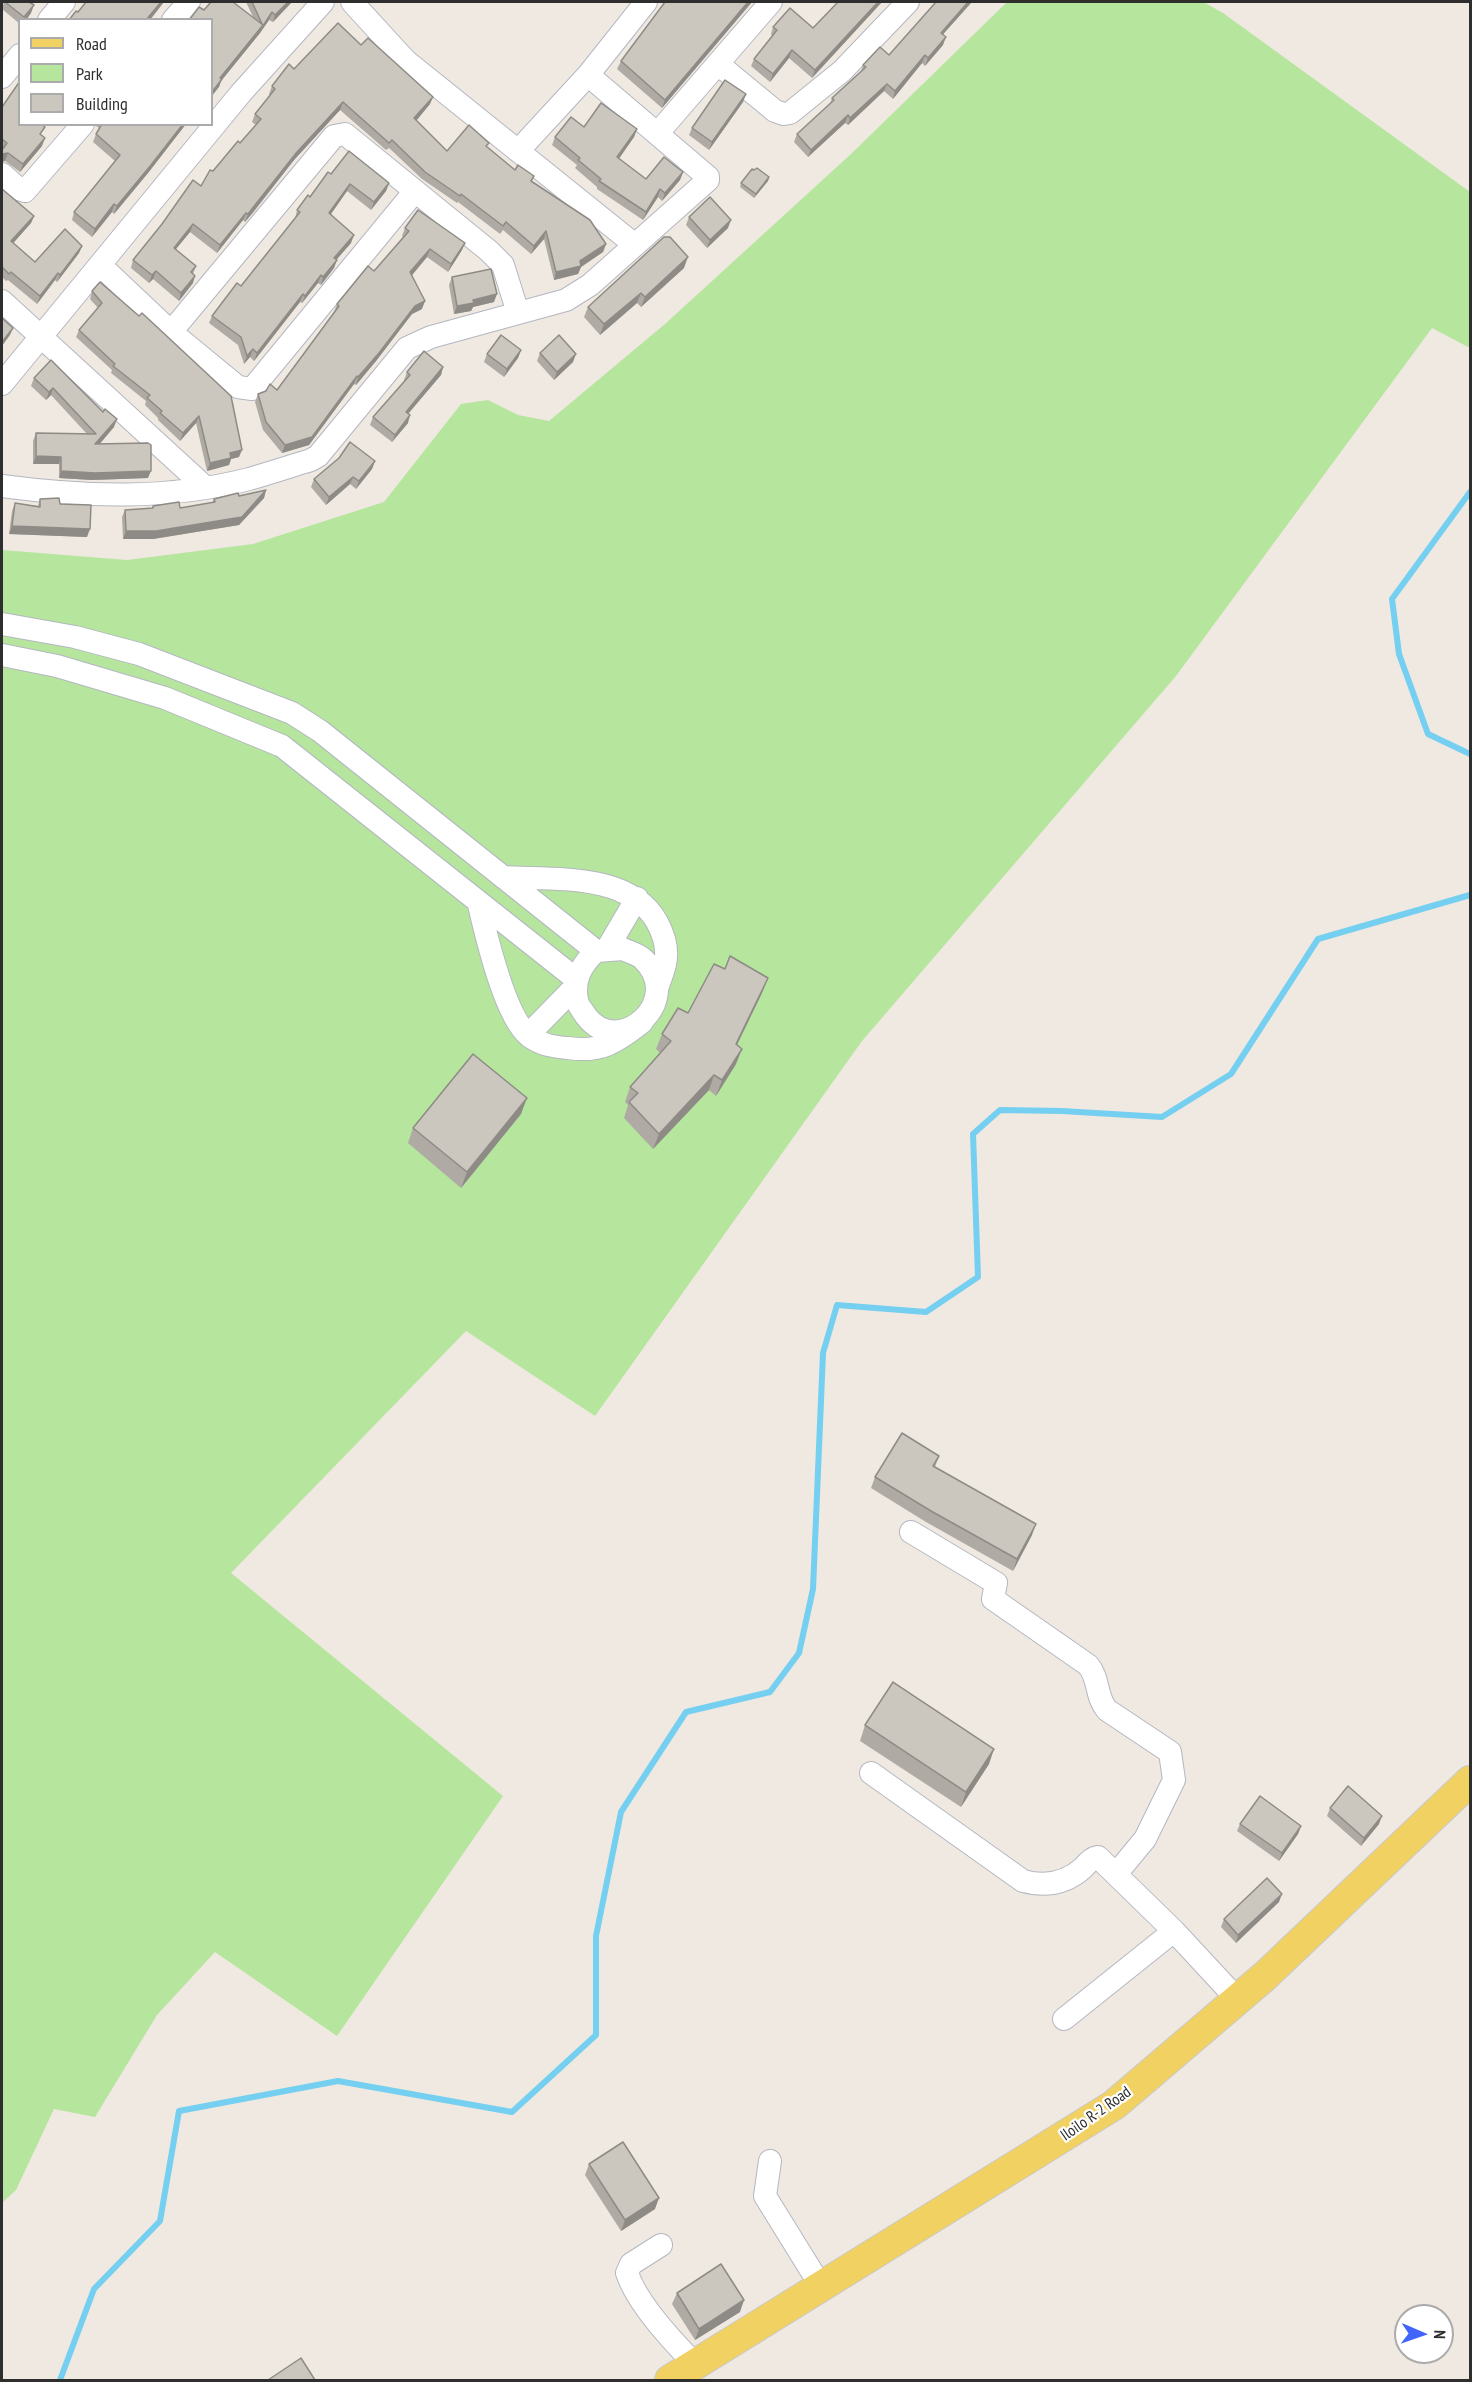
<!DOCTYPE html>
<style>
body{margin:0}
#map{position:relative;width:1472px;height:2382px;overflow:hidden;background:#efe9e1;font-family:"PT Sans Narrow",sans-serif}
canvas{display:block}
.frame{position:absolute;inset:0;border:3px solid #2e2e2e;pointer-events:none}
.legend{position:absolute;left:18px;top:18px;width:195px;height:108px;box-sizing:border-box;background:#fff;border:2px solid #ababab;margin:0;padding:8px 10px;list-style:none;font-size:18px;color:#2e2e2e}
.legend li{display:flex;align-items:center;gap:12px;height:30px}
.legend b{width:30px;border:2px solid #ababab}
.north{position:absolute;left:1394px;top:2304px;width:60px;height:60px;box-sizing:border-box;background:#fff;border:2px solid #ababab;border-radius:50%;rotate:92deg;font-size:16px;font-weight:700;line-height:24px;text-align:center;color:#2e2e2e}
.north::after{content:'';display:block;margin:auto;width:21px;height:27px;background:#4264fb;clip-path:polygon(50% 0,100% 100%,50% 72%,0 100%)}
</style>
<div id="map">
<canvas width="1472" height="2382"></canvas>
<div class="frame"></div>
<ul class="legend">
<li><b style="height:8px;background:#f2d163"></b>Road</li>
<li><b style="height:16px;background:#b6e59e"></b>Park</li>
<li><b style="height:16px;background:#cbc7bf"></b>Building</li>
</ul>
<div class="north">N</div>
</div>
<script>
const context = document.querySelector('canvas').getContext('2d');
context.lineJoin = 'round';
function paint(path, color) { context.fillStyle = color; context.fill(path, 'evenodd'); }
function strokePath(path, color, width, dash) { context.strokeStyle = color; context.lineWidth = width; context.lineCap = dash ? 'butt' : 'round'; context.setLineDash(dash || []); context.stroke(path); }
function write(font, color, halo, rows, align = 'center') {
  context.font = font + ' "PT Sans Narrow",sans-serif'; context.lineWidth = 4.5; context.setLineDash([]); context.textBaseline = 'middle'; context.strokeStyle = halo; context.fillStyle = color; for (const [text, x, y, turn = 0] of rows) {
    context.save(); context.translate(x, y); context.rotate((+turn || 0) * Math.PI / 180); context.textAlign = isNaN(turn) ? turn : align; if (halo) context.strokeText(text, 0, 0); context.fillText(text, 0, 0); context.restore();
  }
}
paint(new Path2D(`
 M1007 2H1203L1223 13 1470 192V348L1432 328 1176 676 862 1041 595 1416 466 1331 231 1573 503 1796 337 2036 215 1952 157 2015 95 2117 54 2109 16 2190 2 2203V550L127 560 253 544 384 502 461 404 488 400 518 415 549 421 665 324 851 154Z`), '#b6e59e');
strokePath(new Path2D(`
 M1470 492 1392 599 1399 654 1428 734 1470 754
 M60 2380 94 2289 160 2221 179 2111 338 2081 512 2112 596 2035V1936L621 1812 686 1712 770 1692 799 1653 813 1589 823 1353 837 1305 926 1312 978 1277 973 1134 1000 1110 1062 1111 1162 1117 1231 1074 1318 939 1470 895`), '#75cff0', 6);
const minor = new Path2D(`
 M352 2 405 60 635 245
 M49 20 64 2
 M173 20 189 2
 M718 64 775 111 784 114 790 113 842 71 908 2
 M2 77 20 55
 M657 134 771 2
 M518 151 588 75 646 2
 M2 174 19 189 25 191 83 124
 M100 265 171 332 238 387 252 389 415 191
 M2 301 205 487
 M171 332 334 136 345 134 489 251 503 265 518 313
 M2 384 241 93 323 2
 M2 486C84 497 168 500 249 479 270 473 291 466 311 460L318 456 407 348 431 337 566 300 590 285 708 180V177L588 75
 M2 624 75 637 139 654 292 713 320 731 596 951
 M2 655 57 666 165 698 282 746 576 979
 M503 877C553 880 629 872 657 922 663 933 667 944 666 957 666 967 660 979 657 989
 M479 905C486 935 505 1017 529 1036 541 1045 554 1047 568 1048 602 1053 616 1042 642 1022
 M607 949 637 898
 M623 949C629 952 638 954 643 959 686 1000 619 1060 586 1016 583 1011 578 1006 577 1000 573 980 581 965 596 951Z
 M528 1035 576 986
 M911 1532 996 1583 993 1599 1088 1665C1100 1679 1095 1696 1107 1710L1170 1752 1174 1780 1145 1839 1116 1874
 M871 1773 1023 1881C1045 1887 1065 1884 1083 1868 1088 1863 1091 1858 1098 1857L1174 1931 1238 2000
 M1064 2019 1174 1931
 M770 2161 765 2196 822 2288
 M661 2245 631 2264 627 2273C637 2303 673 2342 696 2365`);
const major = new Path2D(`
 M670 2380 1114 2105 1265 1976 1470 1781`);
strokePath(minor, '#b4b7c1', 24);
strokePath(major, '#c9c9c9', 32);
strokePath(minor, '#fff', 22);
strokePath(major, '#f2d163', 30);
paint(new Path2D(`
 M4 2H31V13L26 20H20V24L2 9Z
 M246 2H292L273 22 269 20 260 33 221 81 219 87 204 10 253 17Z
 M752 2 662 108 617 69 621 61Z
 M838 2H882L812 78 789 58 770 82 751 66 754 59 772 36 771 34 773 27 813 28Z
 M943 35V45L925 66 922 63 893 99 884 91 848 125 845 123 808 157 794 142 797 134 830 104 832 98 861 72 863 65Z
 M361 45 430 104 416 120 447 151 487 147 515 170 532 182 606 244 603 252 581 267 578 274 554 280 544 239 531 254 503 230 500 234 458 202 457 203 422 179 389 148 386 150 340 110 294 160 253 213 245 222 243 220 217 253 190 232 176 249 196 266 193 274V283L179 301 153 279 149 283 131 268 133 260 213 171 240 143 256 125 252 122 255 114 270 95 269 94 272 86 294 69Z
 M746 94 743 102 709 150 689 135 692 128Z
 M2 107 20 124 42 135V146L20 172 5 161 2 148Z
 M96 124H186L148 173 114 214 112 212 92 237 72 220 74 212 115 161 93 142 96 134 99 128 96 126Z
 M584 127 637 129 634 137 619 159 646 179 683 172 680 180 662 201 658 197 643 220 597 189V187L575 168 577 165 552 145 555 137Z
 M754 170 769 177 768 181 754 198 740 187 741 183Z
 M331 174 389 183 386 191 371 210 347 191 331 214 351 243 336 260 334 268 321 285 318 283 302 303 300 302 254 361 250 357 244 364 238 345 209 323 212 316 241 286 295 219 297 210Z
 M2 189 34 216 31 223 13 243 35 262 82 246 79 253 57 282 55 280 37 304 8 280 6 281 2 277Z
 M689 217 728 228 707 248 686 225Z
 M405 228 462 250 448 272 427 257 412 275 422 309 412 314 376 361 356 385 354 384 309 445 282 453 263 430 255 402 258 394 277 390 335 312H334L337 304 374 271 403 237 402 236Z
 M684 268 641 307 637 303 600 335 584 317 588 307Z
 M452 277 494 302 473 307 471 311 454 314 449 285Z
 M92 291 239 457 231 459 229 465 207 471 196 423 180 441 158 420V418L145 405 146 401 111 373 112 370 76 337 79 330 98 308 90 299Z
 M521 350 518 358 504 377 484 362 487 354Z
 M540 353 573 362 554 380 537 361Z
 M51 360 114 427 99 444 148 478 92 480 59 478V464H33V441L36 433 87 434 51 395 46 400 31 386 34 378Z
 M443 367 441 375 408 413V423L392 442 370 425 373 417 404 381V380L407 372Z
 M375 461 372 469 356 489 350 484 326 505 311 487 314 479Z
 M266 490 264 498 239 525 153 539H123L122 517 125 510 152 508 153 506 180 508 212 503 214 499 239 496Z
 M40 499 60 504 87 537 9 534 12 511 15 503 38 506Z
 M762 993 737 1045 736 1064 716 1096 709 1090 653 1149 624 1118 628 1105 625 1102 630 1087 660 1053 656 1049 662 1034 688 1013Z
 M521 1114 461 1188 408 1143 413 1128Z
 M939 1456 935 1467 1032 1535 1013 1571 926 1522 871 1488 875 1477Z
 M865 1725 989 1764 961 1807 860 1741Z
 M1330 1808 1379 1824 1361 1846 1327 1816Z
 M1240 1824 1301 1826 1298 1834 1279 1861 1237 1831Z
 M1279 1902 1236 1943 1221 1927 1224 1919Z
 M589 2164 655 2209 621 2231 585 2175Z
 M677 2293 740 2312 695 2340 672 2304Z`), '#afaba4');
paint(new Path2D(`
 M161 2H164L150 20H146Z
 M288 2H292L273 22 275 15Z
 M748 2H752L662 108 665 100Z
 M878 2H882L812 78 815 70Z
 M968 2H972L938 40 941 33Z
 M34 5 31 13 26 20H23Z
 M272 12 269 20 260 33 263 26Z
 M263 25 260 33 221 81 219 87 212 96V92L220 78Z
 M946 37 943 45 925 66 928 58Z
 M792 50 789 58 770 82 773 74Z
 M925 55 922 63 893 99 895 91Z
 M887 84 884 91 848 125 850 118Z
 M746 94 743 102 709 150 712 142Z
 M433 97 430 104 412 126 414 118Z
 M343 102 340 110 294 160 245 222 248 214 297 152Z
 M848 115 845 123 808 157 811 150Z
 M183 124H186L148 173 114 214 117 206Z
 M637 129 634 137 614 165 617 157Z
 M45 138 42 146 20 172 23 164Z
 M8 153 5 161 2 162V154Z
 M683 172 680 180 662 201 665 193Z
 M769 177 768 181 754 198 756 194Z
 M389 183 386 191 371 210 374 202Z
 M350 184 347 191 326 221 329 213Z
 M660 189 658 197 643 220 646 212Z
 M114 204 112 212 92 237 95 229Z
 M246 213 243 220 217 253 220 245Z
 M34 216 31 223 8 249 11 241Z
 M731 220 728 228 707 248 710 240Z
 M193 224 190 232 171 255 174 248Z
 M546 231 544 239 531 254 534 246Z
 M354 235 351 243 331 266 334 258Z
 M465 243 462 250 448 272 451 264Z
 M606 244 603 252 581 267 578 274 554 280 556 272 580 261Z
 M82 246 79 253 57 282 60 275Z
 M430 249 427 257 408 280 410 272Z
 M688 257 684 268 641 307 645 297Z
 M337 260 334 268 321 285 323 277Z
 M156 271 153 279 149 283 152 275Z
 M58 273 55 280 37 304 40 296Z
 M321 275 318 283 302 303 305 296Z
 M195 276 193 283 179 301 181 293Z
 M641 293 637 303 600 335 604 324Z
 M303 294 300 302 254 361 257 353Z
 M497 294 494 302 473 307 471 311 454 314 457 306 473 300Z
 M425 301 422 309 412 314 376 361 356 385 358 377 415 306Z
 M13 328 10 335 2 346V342Z
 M253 349 250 357 244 364 247 356Z
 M521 350 518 358 504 377 507 369Z
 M576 354 573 362 554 380 557 372Z
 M443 367 441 375 403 420 406 412Z
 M357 376 354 384 309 445 282 453 285 445Z
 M53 388 51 395 46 400 49 392Z
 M410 415 408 423 392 442 395 435Z
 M199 416 196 423 180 441 183 433Z
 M117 419 114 427 93 452 95 444Z
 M242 450 239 457 231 459 229 465 207 471 210 463 230 453Z
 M36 456 61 457 59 464H33Z
 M375 461 372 469 356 489 359 481Z
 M61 471H151L148 478 92 480 59 478Z
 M353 477 350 484 326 505 329 497Z
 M266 490 264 498 239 525 153 539H123L126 531Z
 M12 526 90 529 87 537 9 534Z
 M768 978 762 993 730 1059 736 1044Z
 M742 1049 736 1064 716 1096 722 1080Z
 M714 1075 709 1090 653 1149 659 1134Z
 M527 1098 521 1114 461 1188 467 1172Z
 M1036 1524 1032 1535 1013 1571 1017 1559Z
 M994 1749 989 1764 961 1807 966 1792Z
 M1382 1816 1379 1824 1361 1846 1364 1838Z
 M1301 1826 1298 1834 1279 1861 1282 1853Z
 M1282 1894 1279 1902 1236 1943 1238 1935Z
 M659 2198 655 2209 621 2231 625 2220Z
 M744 2300 740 2312 695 2340 699 2329Z`), '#8e8b86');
const building = new Path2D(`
 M5 2H29L34 5 24 17Z
 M86 2H161L146 20H69L76 11 78 12Z
 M211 2H233L263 25 220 78 222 79 212 92V20H189L199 7 204 10Z
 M252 2H288L275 15 272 12 263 26Z
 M665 2H748L665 100 621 61Z
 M838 2H878L815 70 792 50 773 74 754 59 777 30 773 27 790 8 813 28Z
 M936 2H968L941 33 946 37 928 58 925 55 895 91 887 84 850 118 848 115 811 150 797 134 834 100 832 98 866 67 863 65 880 47 889 55Z
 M338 23 361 45 368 38 433 97 414 118 447 151 469 125 489 143 486 146 515 170 518 165 534 176 531 181 590 220 606 244 580 261 581 266 556 272 546 231 534 246 506 222 503 226 461 194 460 196 425 172 392 140 389 143 343 102 297 152 255 205 248 214 246 213 220 245 193 224 174 248 196 266 191 272 195 276 181 293 156 271 152 275 133 260 162 224 193 180 201 186 210 170 213 171 238 141 240 143 261 119 255 114 275 89 272 86 289 64 294 69Z
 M725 80 746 94 712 142 692 128Z
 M20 81V124H41L45 127 40 134 45 138 23 164 8 153 2 154V150L7 143 2 139V107Z
 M601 103 637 129 617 157 646 179 664 157 683 172 665 193 660 189 646 212 599 181 601 179 578 160 580 158 555 137 571 117 584 127Z
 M102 124H183L151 165 117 206 114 204 95 229 74 212 120 155 96 134Z
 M349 151 389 183 374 202 350 184 329 213 354 235 334 258 337 260 323 277 321 275 305 296 303 294 257 353 253 349 247 356 241 337 212 316 237 283 241 286 300 212 297 210 308 195 310 197 328 172 331 174Z
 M757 168 769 177 756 194 741 183 752 169 754 170Z
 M2 189 34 216 11 241 35 262 65 229 82 246 60 275 58 273 40 296 11 272 9 274 2 267Z
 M710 197 731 220 710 240 689 217Z
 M418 210 465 243 451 264 430 249 410 272 425 301 415 306 379 353 358 377 357 376 312 437 285 445 266 422 258 394 266 391 270 384 277 390 339 306 337 304 368 266 374 271 409 231 405 228Z
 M664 237H670L688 257 645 297 641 293 604 324 588 307Z
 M491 269 497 294 473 300 474 303 457 306 452 277Z
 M100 282 139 316 142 313 231 396 242 450 230 453 231 458 210 463 199 416 183 433 160 413 162 411 147 398 150 395 113 366 115 364 79 330 102 303 92 291Z
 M2 318 13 328 2 342Z
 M501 335 521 350 507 369 487 354Z
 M559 335 576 354 557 372 540 353Z
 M424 351 443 367 406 412 410 415 395 435 373 417 410 375 407 372Z
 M51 360 103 412 105 409 117 419 95 444 148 443 151 445V471L95 473 61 471V457L36 456V433L96 434 53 388 49 392 34 378Z
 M350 442 375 461 359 481 353 477 329 497 314 479 339 458Z
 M266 490 242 517 156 531H126L125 510 153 508V506L179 502 180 508 215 502 214 499 238 493 239 496Z
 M59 498 60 504 91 505 90 529 12 526 15 503 40 507V499Z
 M730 956 768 978 736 1044 742 1049 722 1080 714 1075 659 1134 629 1102 638 1093 630 1087 671 1041 662 1034 678 1008 688 1013 714 964 725 969Z
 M473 1054 527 1098 467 1172 413 1128Z
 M902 1433 939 1456 933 1466 1036 1524 1017 1559 931 1511 875 1477Z
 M893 1682 994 1749 966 1792 865 1725Z
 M1348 1786 1382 1816 1364 1838 1330 1808Z
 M1260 1796 1301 1826 1282 1853 1240 1824Z
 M1267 1878 1282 1894 1238 1935 1224 1919Z
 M623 2142 659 2198 625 2220 589 2164Z
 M721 2264 744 2300 699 2329 677 2293Z
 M301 2358 315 2380H268Z`);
paint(building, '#cbc7bf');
strokePath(building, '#8e8b86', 1.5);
write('16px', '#2e2e2e', '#fff', [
 ["Iloilo R-2 Road",1096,2114,-35]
]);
</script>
